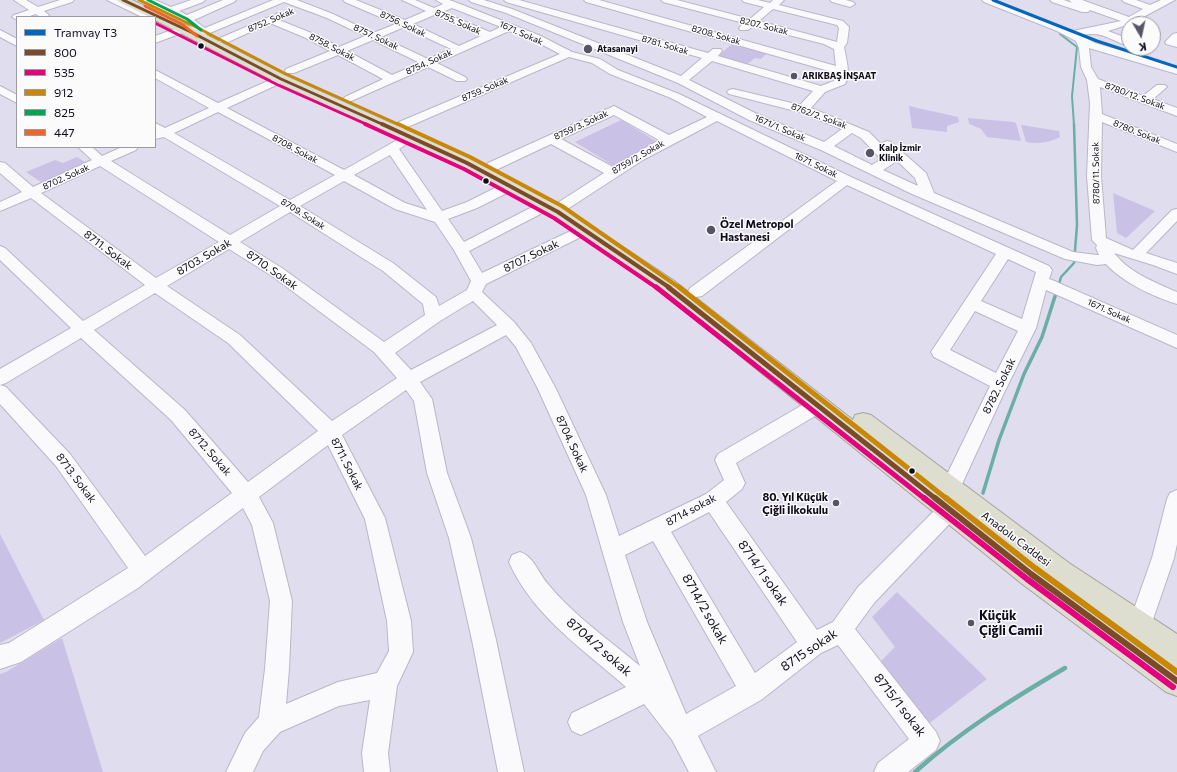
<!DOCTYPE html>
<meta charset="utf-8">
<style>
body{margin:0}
#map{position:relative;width:1177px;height:772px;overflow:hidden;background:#e0ddee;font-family:Commissioner,sans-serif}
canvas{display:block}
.legend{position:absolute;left:16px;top:16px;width:140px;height:132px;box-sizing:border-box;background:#fbfbfb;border:1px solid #9d9ba2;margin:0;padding:5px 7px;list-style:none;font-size:12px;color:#0f0a1c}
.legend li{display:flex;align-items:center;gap:8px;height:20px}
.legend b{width:20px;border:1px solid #9d9ba2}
.north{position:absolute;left:1121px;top:16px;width:40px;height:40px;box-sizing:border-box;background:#fbfbfb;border:1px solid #9d9ba2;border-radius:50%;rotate:171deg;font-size:11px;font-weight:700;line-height:16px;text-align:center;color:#0f0a1c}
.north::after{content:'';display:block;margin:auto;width:14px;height:18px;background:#585466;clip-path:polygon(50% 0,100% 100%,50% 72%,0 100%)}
</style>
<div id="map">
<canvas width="1177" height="772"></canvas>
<ul class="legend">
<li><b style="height:5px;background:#0065bd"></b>Tramvay T3</li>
<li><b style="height:5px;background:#7a4b2a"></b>800</li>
<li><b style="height:5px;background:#e5007d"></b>535</li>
<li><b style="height:5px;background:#c98706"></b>912</li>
<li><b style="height:5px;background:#00a651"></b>825</li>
<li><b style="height:5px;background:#f26522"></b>447</li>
</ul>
<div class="north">K</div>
</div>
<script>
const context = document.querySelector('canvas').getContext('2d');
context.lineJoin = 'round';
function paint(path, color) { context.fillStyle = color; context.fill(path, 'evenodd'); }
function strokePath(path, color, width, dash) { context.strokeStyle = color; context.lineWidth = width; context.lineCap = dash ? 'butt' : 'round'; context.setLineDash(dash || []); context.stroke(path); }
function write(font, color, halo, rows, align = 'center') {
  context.font = font + ' Commissioner,sans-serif'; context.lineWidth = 3; context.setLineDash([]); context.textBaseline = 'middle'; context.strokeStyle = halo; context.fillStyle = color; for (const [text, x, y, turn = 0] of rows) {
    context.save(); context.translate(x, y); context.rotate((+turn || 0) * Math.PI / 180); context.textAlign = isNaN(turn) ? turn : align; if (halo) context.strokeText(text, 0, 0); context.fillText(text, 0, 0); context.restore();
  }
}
paint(new Path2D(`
 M734 42 768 52 761 59 755 58 746 65 717 57Z
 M909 106 958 117 959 122 947 126V132L912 128Z
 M968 118 1013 122 1016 123 1021 141 987 137 981 129 969 124Z
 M621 120 656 141 614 166 575 142Z
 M1021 125 1059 131 1060 137C1049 143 1038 144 1026 142Z
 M77 157 88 164 44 184 26 172 55 160 63 163Z
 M1113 193 1155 211 1126 238 1117 233Z
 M0 534 44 620 0 643Z
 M897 592 987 679 927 725 879 663 895 647 872 617Z
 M62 638 103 772H0V674L6 672Z`), '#c9c2e6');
strokePath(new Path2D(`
 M1060 34 1077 47 1072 96 1074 125`), '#6aaea4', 2);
strokePath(new Path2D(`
 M1058 288 1061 277 1074 263 1077 225 1074 124`), '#6aaea4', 2.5);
strokePath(new Path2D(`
 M983 493 999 440 1024 374 1042 337 1058 287`), '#6aaea4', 3.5);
strokePath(new Path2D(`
 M915 772C961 731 1012 699 1065 668`), '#6aaea4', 4.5);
const minor = new Path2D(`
 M14 0H26L38 7 60 0H74L72 2 44 11 49 15 47 17H40L36 14 27 17H17V20L12 17 14 15 29 10Z
 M107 0H120L153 15 155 17H142Z
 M143 0H155L171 7 191 0H205L203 2 179 11 187 15 223 0H236L234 2 194 20 205 28 273 0H297L333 14 373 33 396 24 345 2 343 0H356L405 20 426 11 402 0H415L434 8 443 4 436 0H449L455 2 541 36 572 52 600 59 618 70 679 94 851 177 1049 266 1052 270 1049 279 1052 280 1177 335V348L1046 290 1036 328 1003 395 957 495 950 498 943 495 940 489 990 386 934 357 931 352 996 254 847 185 702 296 696 297 690 296 688 292 690 288 837 181 717 121 643 160 569 208 564 209 559 208 557 205 559 202 604 173 551 144 498 169H488L486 166 488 163 614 106 669 135 707 117 671 98 610 74 592 63 569 57 403 129 399 128 397 125 399 122 560 54 533 40 509 31 437 63 465 77 467 79 465 81H457L428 67 349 102 345 101 343 99 345 97 383 79 338 55 294 73H286L285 71 286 69 330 51 306 38 270 23 228 42H220L219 40 220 38 281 12 286 15 279 20 314 34 339 47 365 36 327 18 284 2 205 35 197 32 184 21ZM452 8 501 27 490 32 442 12ZM434 15 481 36 459 46 413 24ZM404 27 451 49 428 59 381 37ZM373 40 420 63 392 75 347 51ZM614 115 659 140 613 167 561 139ZM1008 259 1036 272 1022 319 981 301ZM975 311 1018 331 996 373 950 350Z
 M469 0H484L512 9 681 76 702 58 506 2 504 0H519L708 53 713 49H721L722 51 718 56 821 86 836 80V73L586 2 584 0H599L836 66 834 49 824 44 753 26 748 30H740L739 28 744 23 663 2 661 0H677L750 19 764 7 744 2 742 0H758L770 3 773 0H784L779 5 843 21 849 27 847 43 844 47C846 58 851 74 845 84L825 92 811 108 869 132 881 144 887 141 891 142 926 173 934 193 1073 252 1097 255H1099L1096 248 1097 245 1092 240 1087 176 1090 103 1087 80 1081 67 1079 48 1076 41 1057 31 984 2 982 0H995L1073 31 1121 21 1090 10 1088 12H1082L1052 2 1050 0H1064L1072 3 1069 0H1082L1129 17 1143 9 1124 2 1122 0H1136L1150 5 1161 0H1175L1130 24 1108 31 1129 39V46C1110 41 1105 31 1083 35L1084 37 1095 43 1177 67V74L1089 48 1091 67 1098 79 1143 96 1157 85H1165L1167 87 1153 99 1177 108V116L1100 87 1102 114 1177 144V152L1102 122 1101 176 1106 238 1133 250 1172 210 1177 209V221L1146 253 1177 263V274L1153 265 1114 253C1130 273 1154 282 1177 292V304C1154 297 1122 282 1106 264L1097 265 1065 259 912 194 821 150 749 120 678 83 506 13 471 2ZM773 9 837 25 839 28 837 42 759 21ZM712 61 813 91 800 105 733 89 729 90 727 92 729 94 799 112 842 129 824 142 757 114 689 80ZM852 133 861 138 881 159 872 165 834 146ZM895 159 915 178 918 186 883 170 894 163Z
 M830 0H846L853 2 855 4 850 7 832 2Z
 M183 26 187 27 188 29 187 31 155 43V36Z
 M0 30 17 39V46L0 37Z
 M1177 33V47L1166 44 1165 42 1173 34Z
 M155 70 218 103 277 77H285L287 79 285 81 227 108 344 170 406 135H414L416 138 399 149 442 211 467 202 505 183H515L517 186 515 189 477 208 448 219 464 242 540 203 545 202 550 203 552 206 550 209 469 251 482 273 579 227 584 225 589 227 591 230 589 233 486 284 482 292 514 322 531 343 556 389 606 495 619 536 706 494 724 480 715 460 718 454 811 400 818 398 825 400 827 405 825 410 736 463 745 483 742 489 726 502 817 630 833 622 858 587 942 503 949 501 956 503 959 510 956 517 874 603 855 629 936 732 940 741 936 750 908 772H874L878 763 909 739 838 645 821 653 761 700 698 736 716 772H689L672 740 644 704 581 735 572 731 568 722 572 713 626 687C584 650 532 615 509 562L512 555 520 552C534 557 538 572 547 583 573 615 609 640 640 666L623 622 586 495 538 389 516 347 506 335 420 382 432 399 447 473 471 538 496 640 524 772H498L472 640 449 538 427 473 414 401 406 390 342 435 385 518 411 621 413 652 397 686 388 753 390 772H364L362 753 370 700 339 706 280 732 263 751 253 772H226L245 733 259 717 265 669 270 601 252 525 243 508 138 588 21 662 0 669V645L9 643 128 568 56 466 0 404V385L6 387 70 454 145 556 232 493 171 420 81 338 6 383 0 385V369L71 328 0 260V246L5 248 83 321 145 285 31 198 0 211V202L22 192 0 173V162L5 163 33 187 92 160 78 147H92L102 156 122 147H138L136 150 111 161 230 235 280 206 164 137 155 139V123L165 128 209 108 155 78ZM218 112 335 175 290 200 174 133ZM390 155 427 210 405 203 354 175ZM100 166 219 242 156 278 41 193ZM344 181 395 209 435 222 454 250 471 281 467 290 439 306 436 297 393 263 300 206ZM290 212 383 271 423 304 425 315 384 342 282 268 240 242ZM229 249 272 276 374 352 397 378 332 421 240 335 167 286ZM155 293 228 343 318 431 248 482 185 410 94 330ZM473 301 497 325 411 370 395 353 440 321ZM328 445 365 519 387 621 389 651 377 673 338 682 286 704 289 669 292 601 273 523 259 497ZM709 512 797 642 755 673 671 532ZM653 541 736 686 686 714 647 622 625 555Z
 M0 86 17 95V103L0 94Z
 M1177 490V544L1174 558 1148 634 1140 638 1132 634 1128 626 1152 558 1167 499 1170 493Z`);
const highway = new Path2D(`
 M117 0H132L197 30 286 76 473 160 564 208 673 280 853 420 855 415 863 413 871 415 1069 563 1177 634V696L1166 692 1021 583 659 290 552 216 461 166 276 82 155 20V17H150L119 2Z`);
strokePath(minor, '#bab6c8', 2);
strokePath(highway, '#a4a49d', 2);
paint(minor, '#fafafc');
paint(highway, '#ddded0');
strokePath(new Path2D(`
 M123 0 193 33 281 79 384 125`), '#7a4b2a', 3);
strokePath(new Path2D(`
 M382 124 467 163 558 212 670 288`), '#7a4b2a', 4);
strokePath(new Path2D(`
 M668 287 936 499`), '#7a4b2a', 5);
strokePath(new Path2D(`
 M935 498 1031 574 1177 681`), '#7a4b2a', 6);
strokePath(new Path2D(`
 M155 23 278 85 368 125`), '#e5007d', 3);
strokePath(new Path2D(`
 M365 124 464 169 554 218 657 288`), '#e5007d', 4);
strokePath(new Path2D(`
 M656 287 925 499`), '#e5007d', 5);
strokePath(new Path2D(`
 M924 498 1027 579 1173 687`), '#e5007d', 6);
strokePath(new Path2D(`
 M139 0 196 27 284 73 400 125`), '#c98706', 3);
strokePath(new Path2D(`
 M398 124 470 157 562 206 680 288`), '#c98706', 4);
strokePath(new Path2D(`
 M679 287 947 499`), '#c98706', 5);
strokePath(new Path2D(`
 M946 498 1035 568 1177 672`), '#c98706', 6);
strokePath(new Path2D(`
 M148 0 187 19 201 30`), '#00a651', 3);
strokePath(new Path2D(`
 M145 6 183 25 197 36`), '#f26522', 3);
strokePath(new Path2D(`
 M993 0 1097 41 1177 67`), '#0065bd', 3);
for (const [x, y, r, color] of [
 [201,46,3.5,"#0f0a1c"],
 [588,49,5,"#585466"],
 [794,76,4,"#585466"],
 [870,153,5,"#585466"],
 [486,181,3.5,"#0f0a1c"],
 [711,230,5,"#585466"],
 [912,471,3.5,"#0f0a1c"],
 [836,503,4,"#585466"],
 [971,623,4,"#585466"]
]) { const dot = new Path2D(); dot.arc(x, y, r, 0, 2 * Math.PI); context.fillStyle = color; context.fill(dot); strokePath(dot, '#fbfbfb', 1.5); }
write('9px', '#0f0a1c', '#fbfbfb', [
 ["8752. Sokak",271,20,-23],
 ["8755. Sokak",458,22,24],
 ["8756. Sokak",403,24,25],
 ["8207. Sokak",764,26,14],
 ["1671. Sokak",521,33,24],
 ["8208. Sokak",716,35,16],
 ["8757. Sokak",376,37,25],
 ["8781. Sokak",665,45,16],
 ["8758. Sokak",332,47,27],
 ["8754. Sokak",429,62,-24],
 ["8759. Sokak",485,89,-23],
 ["8780/12. Sokak",1135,96,20],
 ["8762/2. Sokak",819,116,20],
 ["8759/3. Sokak",581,125,-25],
 ["1671/1. Sokak",780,128,23],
 ["8780. Sokak",1137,132,22],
 ["8708. Sokak",295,149,28],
 ["8759/2. Sokak",638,157,-30],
 ["1671. Sokak",816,165,26],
 ["8780/11. Sokak",1096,173,-91],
 ["8702. Sokak",66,177,-24],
 ["8709. Sokak",303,214,32],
 ["1671. Sokak",1109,311,24]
]);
write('bold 9px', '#0f0a1c', '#fbfbfb', [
 ["Atasanayi",597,49],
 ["ARIKBAŞ İNŞAAT",802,76],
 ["Kalp İzmir",879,148],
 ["Klinik",879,158]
], 'left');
write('bold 11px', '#0f0a1c', '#fbfbfb', [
 ["Özel Metropol",720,224],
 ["Hastanesi",720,237],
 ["80. Yıl Küçük",828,497,"right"],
 ["Çiğli İlkokulu",828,510,"right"]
], 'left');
write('11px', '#0f0a1c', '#fbfbfb', [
 ["8711. Sokak",108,250,37],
 ["8707. Sokak",531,256,-26],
 ["8703. Sokak",204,257,-30],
 ["8710. Sokak",272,270,35],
 ["8782. Sokak",999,386,-64],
 ["8704. Sokak",572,444,65],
 ["8712. Sokak",210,452,49],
 ["8711. Sokak",347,464,63],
 ["8713. Sokak",76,478,53],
 ["8714 sokak",691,510,-28],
 ["Anadolu Caddesi",1016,539,37]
]);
write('13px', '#0f0a1c', '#fbfbfb', [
 ["8714/1 sokak",763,573,55],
 ["8714/2 sokak",705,609,60],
 ["8704/2 sokak",599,647,41],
 ["8715 sokak",809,650,-34],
 ["8715/1 sokak",900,705,52]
]);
write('bold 13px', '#0f0a1c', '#fbfbfb', [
 ["Küçük",979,616],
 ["Çiğli Camii",979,631]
], 'left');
</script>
